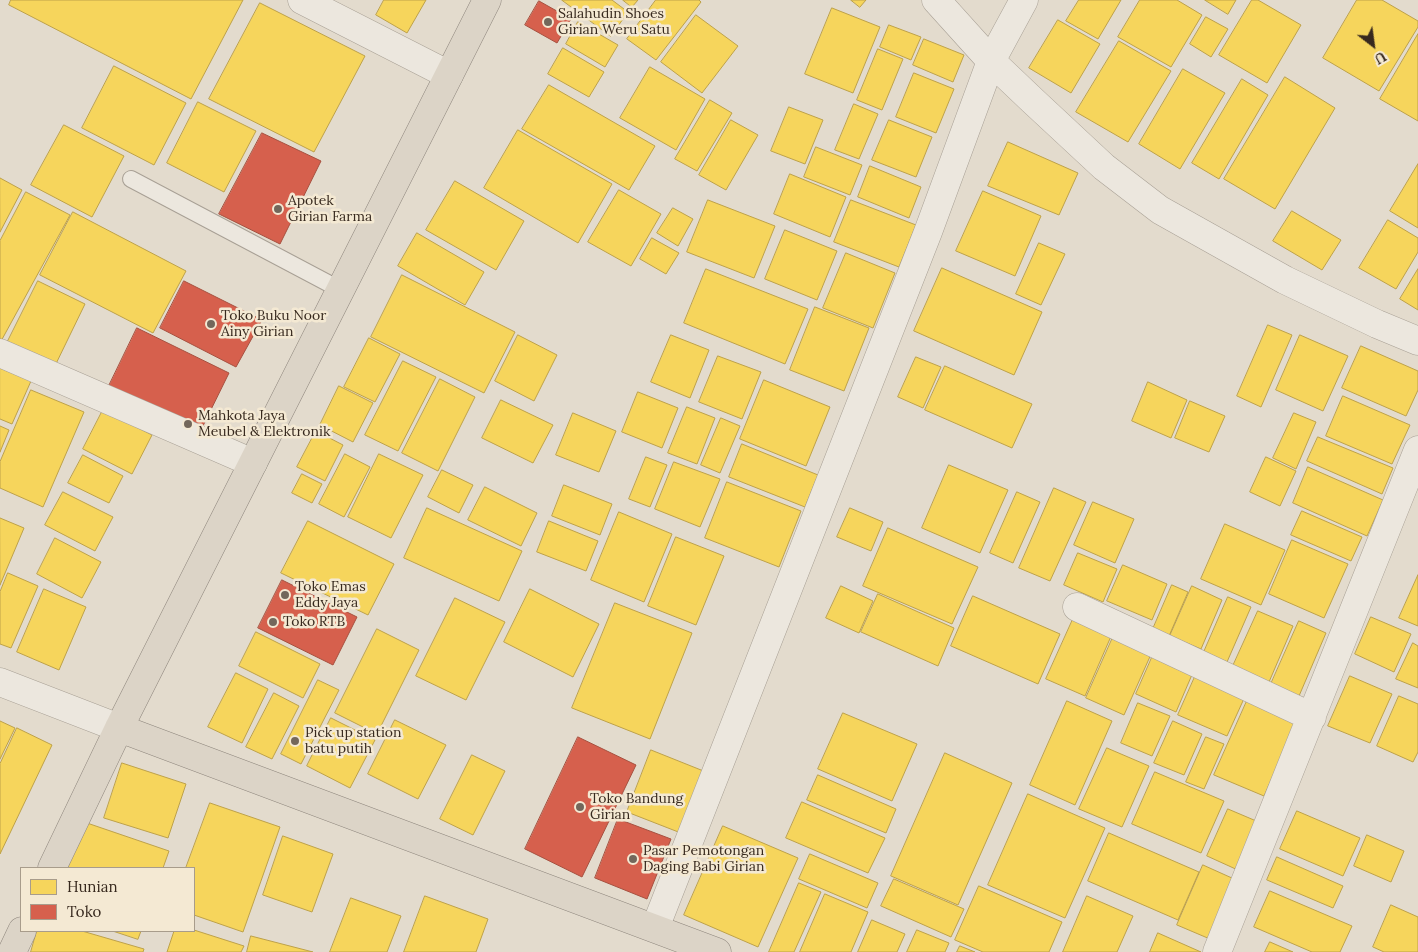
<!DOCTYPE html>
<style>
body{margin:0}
#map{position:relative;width:1418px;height:952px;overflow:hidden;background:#e3dbcd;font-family:Lora,serif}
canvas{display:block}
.legend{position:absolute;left:20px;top:867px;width:175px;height:65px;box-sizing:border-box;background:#f4e9d3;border:1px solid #a89c8b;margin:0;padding:6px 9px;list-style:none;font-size:15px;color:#37291e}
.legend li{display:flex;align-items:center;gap:10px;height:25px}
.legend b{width:25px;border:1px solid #a89c8b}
.north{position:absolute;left:1348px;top:20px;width:50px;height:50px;-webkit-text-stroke:4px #f4e9d3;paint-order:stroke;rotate:150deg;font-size:14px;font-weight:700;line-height:20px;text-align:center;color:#37291e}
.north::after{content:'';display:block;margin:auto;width:18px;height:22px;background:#37291e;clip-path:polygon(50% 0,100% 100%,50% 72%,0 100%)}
</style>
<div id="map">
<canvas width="1418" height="952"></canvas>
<ul class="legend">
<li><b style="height:14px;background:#f6d55c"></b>Hunian</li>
<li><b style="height:14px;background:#d6604d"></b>Toko</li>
</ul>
<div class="north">U</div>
</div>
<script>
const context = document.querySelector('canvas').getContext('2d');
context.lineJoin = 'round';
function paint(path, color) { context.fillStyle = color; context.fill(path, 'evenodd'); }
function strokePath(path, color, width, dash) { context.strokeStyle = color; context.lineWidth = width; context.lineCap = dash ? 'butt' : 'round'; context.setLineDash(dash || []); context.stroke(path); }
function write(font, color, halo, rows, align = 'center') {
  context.font = font + ' Lora,serif'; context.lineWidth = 5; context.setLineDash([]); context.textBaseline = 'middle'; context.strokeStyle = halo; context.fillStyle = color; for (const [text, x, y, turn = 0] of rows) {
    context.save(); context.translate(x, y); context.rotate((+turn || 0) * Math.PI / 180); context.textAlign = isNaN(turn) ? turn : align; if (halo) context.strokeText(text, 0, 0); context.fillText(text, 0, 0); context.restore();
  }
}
const homes = new Path2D(`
 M11 0H243L191 99 9 5Z
 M384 0H426L407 33 376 15Z
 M562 0H612L628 12 611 36Z
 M623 0H638L632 7Z
 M656 0H699L701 2 656 60 627 39Z
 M851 0H866L860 7Z
 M1079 0H1121L1098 39 1066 21Z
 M1140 0H1177L1202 15 1171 67 1118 37Z
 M1205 0H1236L1228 14Z
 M1252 0H1258L1301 25 1267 83 1219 55Z
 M1357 0H1382L1418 21V27L1379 91 1323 58Z
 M260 3 365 56 314 152 209 99Z
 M832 8 880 27 853 93 805 74Z
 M696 15 738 46 702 93 661 62Z
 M1206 17 1228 29 1211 57 1190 44Z
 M1058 20 1100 44 1071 93 1029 68Z
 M578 22 618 45 605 67 566 44Z
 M889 25 921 37 911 60 880 47Z
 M1418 34V121L1380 99Z
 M924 39 964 55 953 82 913 65Z
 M1119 41 1171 71 1128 142 1076 112Z
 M563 48 604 72 589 97 548 74Z
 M878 49 903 59 882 110 857 100Z
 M114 66 186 103 154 165 82 128Z
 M650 67 705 99 676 150 620 118Z
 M1183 69 1225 93 1180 169 1139 144Z
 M914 73 954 89 936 133 896 117Z
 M1285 77 1335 108 1275 209 1224 179Z
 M1242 79 1268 95 1219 179 1192 163Z
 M549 85 655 146 629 190 522 129Z
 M710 100 732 113 697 171 675 159Z
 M198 102 256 131 224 192 167 163Z
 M854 104 878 114 859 159 835 150Z
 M789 107 823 120 805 164 771 151Z
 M731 120 758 135 726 190 699 175Z
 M889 120 932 137 916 177 872 160Z
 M64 125 124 156 92 217 31 185Z
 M518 130 612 184 578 243 484 188Z
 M1008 142 1078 173 1059 215 988 186Z
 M816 147 862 165 850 195 804 177Z
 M1418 164V228L1390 211Z
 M870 166 921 187 909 218 858 197Z
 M790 174 846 197 830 237 774 214Z
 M0 178 22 190 0 232Z
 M455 181 524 221 496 270 426 230Z
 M619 190 661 214 631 266 588 242Z
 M983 191 1041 216 1015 276 956 251Z
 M26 192 70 215 0 343V241Z
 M708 200 775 226 754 278 687 252Z
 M851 200 916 225 899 267 834 242Z
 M673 208 693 219 678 246 657 233Z
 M1292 211 1341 240 1322 270 1273 241Z
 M73 212 186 271 153 333 40 275Z
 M1388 220 1418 238V252L1396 289 1359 268Z
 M785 230 837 251 817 300 765 279Z
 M417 233 484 272 465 305 398 266Z
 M652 238 679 253 666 274 640 259Z
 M1039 243 1065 254 1041 305 1016 294Z
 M846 253 895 273 873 328 823 308Z
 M942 268 1042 312 1014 375 914 331Z
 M706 269 808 309 785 364 684 323Z
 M1418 269V310L1400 299Z
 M402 275 515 332 484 393 371 337Z
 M38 281 85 304 51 374 3 351Z
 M815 307 869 328 844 391 790 370Z
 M1268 325 1292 335 1261 407 1237 396Z
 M518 335 557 355 534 401 495 381Z
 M671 335 709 350 690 398 651 382Z
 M1300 335 1348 356 1323 411 1276 390Z
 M369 338 400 354 375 402 344 387Z
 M1361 346 1418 371V390L1406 416 1342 388Z
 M718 356 761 372 742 419 699 402Z
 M916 357 941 367 923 408 898 397Z
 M403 361 436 377 398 451 365 435Z
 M945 366 1032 404 1012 448 925 410Z
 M0 368 31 381 12 424 0 419Z
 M440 379 475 397 438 471 402 453Z
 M764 380 830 407 806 466 740 439Z
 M1148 382 1187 400 1171 438 1132 421Z
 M339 386 373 403 353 442 320 425Z
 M31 390 84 412 43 507 0 488V462Z
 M638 392 678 408 662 448 622 432Z
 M1343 396 1410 425 1392 464 1326 436Z
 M501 400 553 425 533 463 482 438Z
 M1190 401 1225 416 1209 452 1175 438Z
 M687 407 715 418 697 464 668 453Z
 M103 410 152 435 132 474 83 449Z
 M573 413 616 431 599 472 556 455Z
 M1294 413 1316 422 1296 469 1273 458Z
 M721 418 740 426 720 473 701 465Z
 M0 426 9 430 0 452Z
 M316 431 343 445 325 481 297 467Z
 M1318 437 1393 468 1382 494 1307 461Z
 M742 444 818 475 805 507 729 477Z
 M345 454 370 467 344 517 319 504Z
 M379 454 423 475 391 538 348 517Z
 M83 455 123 476 109 503 68 483Z
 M646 457 667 465 650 507 629 499Z
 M1266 457 1296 471 1280 506 1250 492Z
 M674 462 720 479 700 527 655 509Z
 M949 465 1008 490 980 553 922 528Z
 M1308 467 1383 500 1367 536 1293 503Z
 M442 470 473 485 459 513 428 497Z
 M302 474 322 484 312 503 292 493Z
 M727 482 801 511 779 567 705 538Z
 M564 485 612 504 600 535 552 516Z
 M485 487 537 513 521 546 468 520Z
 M1054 488 1086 502 1050 581 1019 568Z
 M63 492 113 517 95 551 45 525Z
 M1017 492 1040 502 1013 563 990 553Z
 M1093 502 1134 519 1115 563 1074 545Z
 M427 508 522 551 499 601 404 558Z
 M850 508 883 522 871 551 837 537Z
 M1302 511 1362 537 1351 561 1291 535Z
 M619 512 672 534 644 602 591 580Z
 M0 518 24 528 0 585Z
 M308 521 394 564 368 615 281 573Z
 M549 521 598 541 586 571 537 552Z
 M1225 524 1285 550 1261 605 1201 579Z
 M888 528 978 567 952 624 863 586Z
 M676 537 724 556 696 625 648 606Z
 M55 538 101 562 82 598 37 574Z
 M1292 540 1348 564 1324 618 1269 594Z
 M1078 553 1117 569 1103 602 1064 585Z
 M1123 565 1167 584 1152 620 1107 601Z
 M8 573 38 586 11 648 0 644V592Z
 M1418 575V626L1399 618Z
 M1172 585 1188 592 1169 636 1153 629Z
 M841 586 873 601 859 633 826 618Z
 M1192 586 1222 600 1201 649 1170 636Z
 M44 589 86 607 59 670 17 652Z
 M530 589 599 624 573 677 504 642Z
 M878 594 954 628 938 666 861 632Z
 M973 596 1060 634 1038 684 951 646Z
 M1228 597 1251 607 1227 662 1204 652Z
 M455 598 505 622 466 700 416 676Z
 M615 603 692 633 650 739 572 708Z
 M1258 611 1293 626 1269 682 1233 666Z
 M1074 617 1112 634 1085 696 1046 679Z
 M1371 617 1411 634 1394 672 1355 654Z
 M1299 621 1326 633 1299 696 1271 684Z
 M377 629 419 650 377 734 335 713Z
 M256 632 320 664 303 698 239 666Z
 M1114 635 1152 652 1124 715 1086 698Z
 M1413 643 1418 646V688L1396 679Z
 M1154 653 1194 670 1176 712 1136 694Z
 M1198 670 1247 692 1227 736 1178 715Z
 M236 673 268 689 242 743 208 727Z
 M1350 676 1392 694 1370 743 1328 726Z
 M318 680 339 690 301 764 281 754Z
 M1251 692 1301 713 1264 796 1214 775Z
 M274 693 299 706 272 759 246 747Z
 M1399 696 1418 704V752L1413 762 1377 746Z
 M1067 701 1112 721 1075 805 1030 785Z
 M1138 703 1170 716 1152 756 1121 743Z
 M843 713 917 744 892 801 818 769Z
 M331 718 375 740 350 788 307 766Z
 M395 720 446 745 418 799 368 774Z
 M0 721 15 728 0 759Z
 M1173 721 1202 734 1184 775 1154 763Z
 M17 728 52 745 0 854V764Z
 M1206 737 1224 744 1204 789 1186 782Z
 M1107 748 1149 766 1122 827 1079 809Z
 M651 750 711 774 686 835 627 812Z
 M945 753 1012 783 958 905 891 876Z
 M472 755 505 771 473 835 440 819Z
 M122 763 186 784 168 838 104 818Z
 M1155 772 1224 801 1201 853 1132 824Z
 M818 775 896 809 886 833 807 800Z
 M1028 794 1105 828 1065 918 988 885Z
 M802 802 885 838 868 873 786 838Z
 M210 803 280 827 243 932 194 915V868H186Z
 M1228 809 1261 823 1240 871 1207 856Z
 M1297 811 1360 838 1343 876 1280 849Z
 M84 822 169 851 163 868H68Z
 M723 826 798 858 758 947 684 915Z
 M1109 833 1199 872 1178 920 1088 881Z
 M1367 835 1404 851 1391 882 1354 866Z
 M283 836 333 854 312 912 263 895Z
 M810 854 878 883 867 908 799 879Z
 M1277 857 1343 886 1333 908 1267 880Z
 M1203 865 1243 883 1217 942 1177 925Z
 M894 879 964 909 951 937 881 906Z
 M799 883 821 892 794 952H769Z
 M979 886 1062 922 1049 952H983L955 940Z
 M1270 891 1352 926 1340 952H1312L1254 927Z
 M825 894 868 912 851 952H800Z
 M425 896 488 919 476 952H404Z
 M1087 896 1133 916 1117 952H1063Z
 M351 898 401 916 387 952H330Z
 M1391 905 1418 917V952H1384L1373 947Z
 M872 920 905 934 897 952H858Z
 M194 930 244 946 241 952H167L174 931H194Z
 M917 930 949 943 945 952H907Z
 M37 931H82L144 949 143 952H31Z
 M113 931H141L138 939Z
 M1158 933 1201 952H1150Z
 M251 936 313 952H247Z
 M1270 942 1293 952H1265Z
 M960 946 975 952H957Z`);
paint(homes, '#f6d55c');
strokePath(homes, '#bda149', 1);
const shops = new Path2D(`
 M539 1 571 19 557 43 525 25Z
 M262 133 321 161 280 244 219 214Z
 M184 281 262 320 236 367 160 328Z
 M137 328 229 373 198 436 106 392Z
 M282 580 357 617 333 665 258 628Z
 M578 737 636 765 582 877 525 849Z
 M618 819 671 839 647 899 595 878Z`);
paint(shops, '#d6604d');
strokePath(shops, '#a6503f', 1);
const service = new Path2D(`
 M131 179 341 290`);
const minor = new Path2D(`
 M302 0 449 75
 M936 0 991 61 1032 100 1104 167 1160 210 1285 280 1377 324 1418 341
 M0 353 253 463
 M1077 607 1312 717
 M0 682 119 728
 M655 928 928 232 991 61 1024 0
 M1217 952 1418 450`);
const trunk = new Path2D(`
 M119 728 717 952
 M52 868 119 728 487 0
 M12 952 22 931`);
strokePath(service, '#a8a095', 18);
strokePath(minor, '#a8a095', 29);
strokePath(trunk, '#8e867d', 29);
strokePath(service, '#ece7de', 16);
strokePath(minor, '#ece7de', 28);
strokePath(trunk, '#dcd4c7', 28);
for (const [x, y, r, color] of [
 [548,22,5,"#73675b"],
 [278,209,5,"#73675b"],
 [211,324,5,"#73675b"],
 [188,424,5,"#73675b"],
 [285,595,5,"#73675b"],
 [273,622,5,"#73675b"],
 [295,741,5,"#73675b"],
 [580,807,5,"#73675b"],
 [633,859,5,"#73675b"]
]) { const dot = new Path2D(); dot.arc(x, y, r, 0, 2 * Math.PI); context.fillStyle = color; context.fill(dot); strokePath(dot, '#f4e9d3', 2); }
write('14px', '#37291e', '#f4e9d3', [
 ["Salahudin Shoes",558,14],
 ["Girian Weru Satu",558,30],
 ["Apotek",288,201],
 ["Girian Farma",288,217],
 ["Toko Buku Noor",221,316],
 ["Ainy Girian",221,332],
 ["Mahkota Jaya",198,416],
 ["Meubel & Elektronik",198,432],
 ["Toko Emas",295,587],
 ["Eddy Jaya",295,603],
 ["Toko RTB",283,622],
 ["Pick up station",305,733],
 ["batu putih",305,749],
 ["Toko Bandung",590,799],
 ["Girian",590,815],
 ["Pasar Pemotongan",643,851],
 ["Daging Babi Girian",643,867]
], 'left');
</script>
